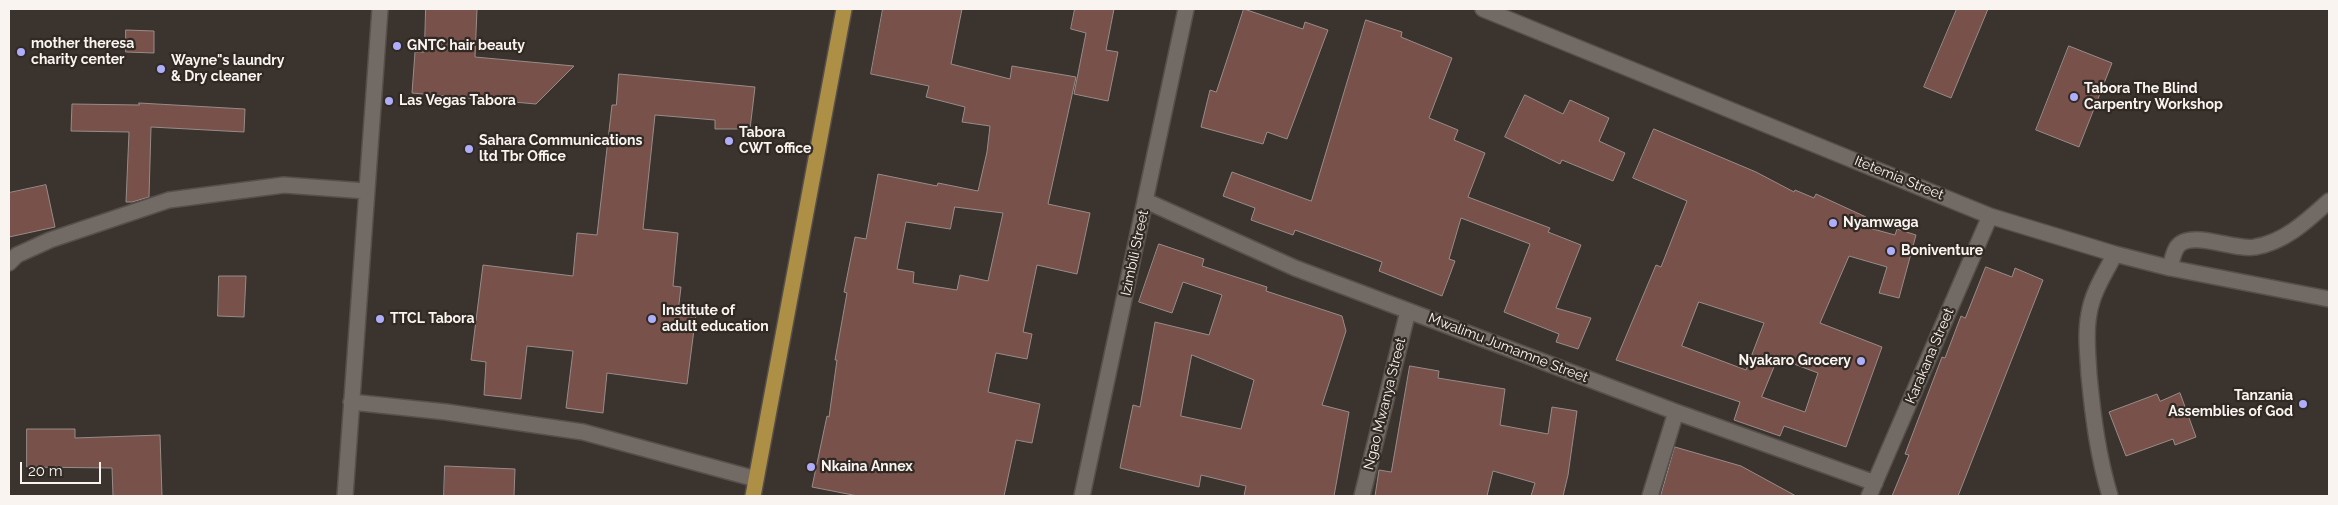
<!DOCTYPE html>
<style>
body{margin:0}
#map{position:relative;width:2338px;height:505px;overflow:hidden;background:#3b332e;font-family:Raleway,sans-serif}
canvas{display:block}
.frame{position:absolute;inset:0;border:10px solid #f9f4f0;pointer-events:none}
.scale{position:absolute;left:20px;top:462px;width:81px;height:22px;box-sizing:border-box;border:2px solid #f9f4f0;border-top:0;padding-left:6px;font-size:15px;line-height:18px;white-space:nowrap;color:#f9f4f0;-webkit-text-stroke:4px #312924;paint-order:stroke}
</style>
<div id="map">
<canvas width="2338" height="505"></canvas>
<div class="frame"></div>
<div class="scale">20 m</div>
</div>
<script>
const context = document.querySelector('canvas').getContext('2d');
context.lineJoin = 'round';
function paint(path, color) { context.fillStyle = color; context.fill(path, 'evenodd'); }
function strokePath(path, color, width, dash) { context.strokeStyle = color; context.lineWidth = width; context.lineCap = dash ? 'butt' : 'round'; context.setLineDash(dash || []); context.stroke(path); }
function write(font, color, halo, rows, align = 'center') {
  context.font = font + ' Raleway,sans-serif'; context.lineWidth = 4.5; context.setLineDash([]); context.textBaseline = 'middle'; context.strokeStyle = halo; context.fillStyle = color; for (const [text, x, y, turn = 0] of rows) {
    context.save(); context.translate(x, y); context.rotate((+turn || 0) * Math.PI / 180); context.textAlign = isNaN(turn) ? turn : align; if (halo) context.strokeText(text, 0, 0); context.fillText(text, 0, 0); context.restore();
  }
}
const building = new Path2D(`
 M426 9H477L475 57 574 66 536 104 412 93 415 52H424Z
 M883 9H962L951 64 1010 79 1012 66 1076 77 1048 204 1090 213 1077 274 1037 265 1023 332 1032 334 1027 359 996 353 988 392 1040 404 1032 443 1016 440 1004 496H858L812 487 827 416 829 417 837 360H835L847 293 844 292 855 237 866 239 878 174 937 186 938 183 978 191 987 152 990 126 962 122 965 107 926 97 929 86 871 74ZM955 207 1003 213 988 281 960 275 957 290 913 283 914 272 897 269 906 222 950 229Z
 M1075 9H1114L1106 50 1118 52 1108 101 1074 94 1086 33 1071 29Z
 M1244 9 1303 29 1305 22 1328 30 1287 139 1267 132 1263 144 1201 127 1210 90 1216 92Z
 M1957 9H1988L1951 98 1924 87Z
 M1366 20 1402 32 1401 37 1452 58 1429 118 1458 130 1454 140 1485 153 1468 197 1550 228 1548 232 1581 245 1556 308 1591 318 1578 349 1556 342 1559 334 1504 312 1530 244 1461 218 1449 259 1455 261 1442 296 1379 271 1382 262 1295 230 1293 235 1251 220 1255 208 1223 196 1232 172 1311 201Z
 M126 30 154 31V53L126 52Z
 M2069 46 2112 63 2079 147 2036 130Z
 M619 74 755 87 750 129H715V120L655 115 643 229 678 233 673 286 681 287 678 312 696 314 687 384 607 373 603 413 566 408 573 351 527 346 521 399 484 395 486 362 471 360 483 265 573 276 577 233 597 235 612 105H616Z
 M1525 95 1563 114 1570 100 1609 118 1599 141 1625 153 1613 181 1562 160 1560 164 1505 137Z
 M139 103 245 109 244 132 151 127 149 197 132 202H126L129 132 71 131 72 104 139 105Z
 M1654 129 1756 172 1794 192 1795 190 1814 198 1816 194 1866 217 1862 226 1895 235 1897 229 1916 235 1899 298 1879 293 1887 267 1849 256 1820 323 1882 347 1846 447 1784 426 1780 436 1734 420 1740 402 1616 360 1656 265 1661 267 1687 201 1633 178ZM1699 302 1764 323 1746 370 1682 346ZM1778 358 1818 373 1805 412 1762 397Z
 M46 185 55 227 9 237V193Z
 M1159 244 1204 259 1202 266 1267 287 1266 291 1342 316 1346 331 1322 405 1349 412 1334 496H1244L1246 486 1201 475 1199 487 1120 468 1133 405 1140 407 1155 322 1209 335 1222 295 1183 282 1172 313 1139 302ZM1192 355 1254 380 1241 429 1181 416Z
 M1986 267 2012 277 2015 268 2043 280 1958 496H1892L1909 455 1905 454 1942 357 1945 358 1961 316 1965 318Z
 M219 276H246L244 317 218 316Z
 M1410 366 1439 371 1438 378 1505 389 1500 425 1548 434 1552 407 1577 411 1568 475 1563 496H1531L1535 483 1493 471 1487 496H1375L1379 470 1391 472Z
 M2180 393 2196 437 2175 445 2173 439 2126 456 2109 412 2157 394 2160 401Z
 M27 429H75V438L160 435 162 496H113L112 468 27 467Z
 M1675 447 1741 466 1796 496H1661Z
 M445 466 515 469 514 496H444Z`);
paint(building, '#78524a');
strokePath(building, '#978c89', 1);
const minor = new Path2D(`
 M1483 9 1990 216 2115 254 2170 268 2329 299
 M1146 201 1295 268 1676 412 1875 483
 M9 263 17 255 50 240 169 200 284 185 366 191
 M2170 268C2172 261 2173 253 2177 247 2190 229 2235 251 2255 247 2285 242 2308 220 2329 201
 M351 402 446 412 583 432 756 479
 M345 496 380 9
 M1082 496 1186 9
 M1362 496 1408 311
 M1650 496 1676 412
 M1869 496 1990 216
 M2110 496C2098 456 2093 417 2089 375 2088 355 2085 334 2089 314 2092 293 2105 273 2115 254`);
const major = new Path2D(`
 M753 496 844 9`);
strokePath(minor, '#564f4a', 18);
strokePath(major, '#564f4a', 18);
strokePath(minor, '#726a64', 15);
strokePath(major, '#ad8f45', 15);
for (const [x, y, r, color] of [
 [397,46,5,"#afaefa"],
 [21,52,5,"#afaefa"],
 [161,69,5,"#afaefa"],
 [2074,97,5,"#afaefa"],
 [389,101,5,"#afaefa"],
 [729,141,5,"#afaefa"],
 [469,149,5,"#afaefa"],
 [1833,223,5,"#afaefa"],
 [1891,251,5,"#afaefa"],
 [380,319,5,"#afaefa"],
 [652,319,5,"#afaefa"],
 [1861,361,5,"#afaefa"],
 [2303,404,5,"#afaefa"],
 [811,467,5,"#afaefa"]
]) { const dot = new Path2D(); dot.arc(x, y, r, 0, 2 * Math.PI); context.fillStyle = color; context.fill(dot); strokePath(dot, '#312924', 2); }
write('bold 14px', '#f9f4f0', '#312924', [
 ["mother theresa",31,44],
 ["charity center",31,60],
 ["GNTC hair beauty",407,46],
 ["Wayne\"s laundry",171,61],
 ["& Dry cleaner",171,77],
 ["Tabora The Blind",2084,89],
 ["Carpentry Workshop",2084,105],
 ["Las Vegas Tabora",399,101],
 ["Tabora",739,133],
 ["CWT office",739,149],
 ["Sahara Communications",479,141],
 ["ltd Tbr Office",479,157],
 ["Nyamwaga",1843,223],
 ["Boniventure",1901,251],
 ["Institute of",662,311],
 ["adult education",662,327],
 ["TTCL Tabora",390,319],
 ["Nyakaro Grocery",1851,361,"right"],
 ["Tanzania",2293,396,"right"],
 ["Assemblies of God",2293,412,"right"],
 ["Nkaina Annex",821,467]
], 'left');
write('14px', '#f9f4f0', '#312924', [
 ["Itetemia Street",1899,178,22],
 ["Izimbili Street",1135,253,-78],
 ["Mwalimu Jumamne Street",1508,348,21],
 ["Karakana Street",1930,356,-67],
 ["Ngao Mwanya Street",1385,404,-76]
]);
</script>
